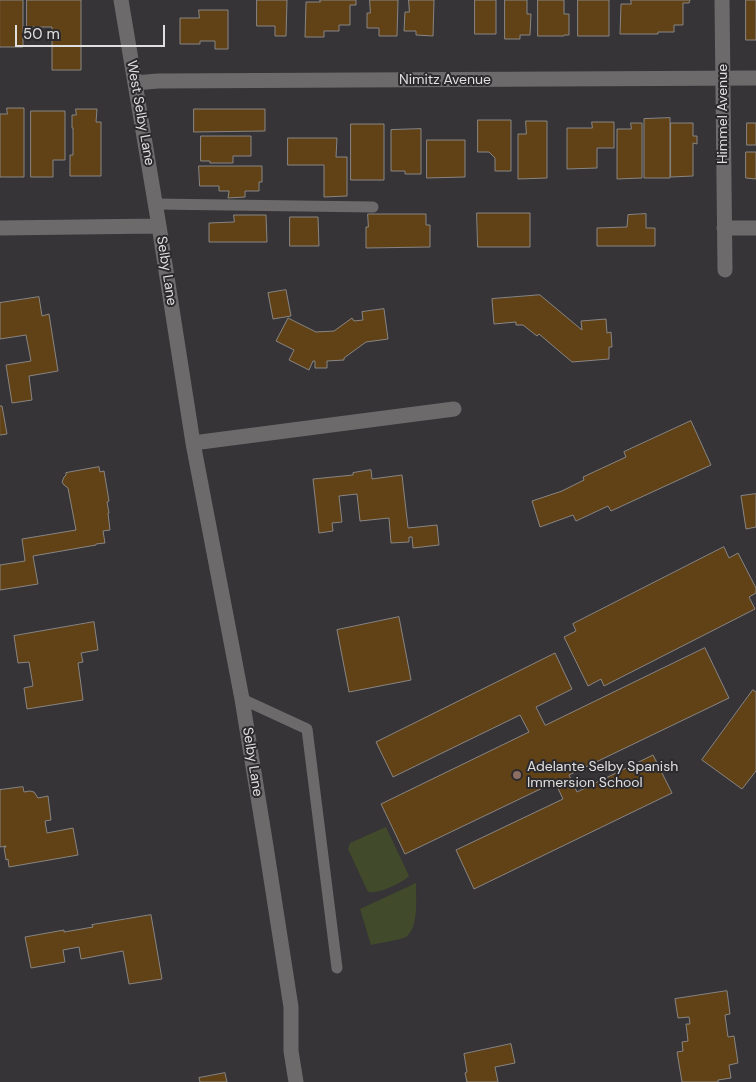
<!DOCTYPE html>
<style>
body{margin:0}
#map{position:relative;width:756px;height:1082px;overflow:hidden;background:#363436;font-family:"DM Sans",sans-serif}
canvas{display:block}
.scale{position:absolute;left:15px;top:25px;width:150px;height:22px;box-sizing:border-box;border:2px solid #e0dfe0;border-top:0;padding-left:6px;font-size:15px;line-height:18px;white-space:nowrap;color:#e0dfe0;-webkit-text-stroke:4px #2c2a2c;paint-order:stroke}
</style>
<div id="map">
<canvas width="756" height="1082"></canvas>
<div class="scale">50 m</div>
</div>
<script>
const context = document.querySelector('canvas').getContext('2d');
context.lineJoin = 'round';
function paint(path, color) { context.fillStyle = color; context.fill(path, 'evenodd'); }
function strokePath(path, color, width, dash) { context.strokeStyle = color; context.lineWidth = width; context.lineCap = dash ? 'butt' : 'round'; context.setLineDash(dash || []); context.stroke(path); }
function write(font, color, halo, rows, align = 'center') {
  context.font = font + ' "DM Sans",sans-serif'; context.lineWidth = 4; context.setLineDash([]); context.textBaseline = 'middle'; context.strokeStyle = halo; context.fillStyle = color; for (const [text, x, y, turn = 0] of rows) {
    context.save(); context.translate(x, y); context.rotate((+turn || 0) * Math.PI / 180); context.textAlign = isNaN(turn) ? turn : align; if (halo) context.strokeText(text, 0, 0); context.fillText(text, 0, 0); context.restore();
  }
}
paint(new Path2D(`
 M386 827 409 876C401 884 378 894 368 892L348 849 350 843Z
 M416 883C416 897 419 928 406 937 400 940 379 943 371 945L360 909Z`), '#414a2b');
const building = new Path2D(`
 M0 0H23V47H0Z
 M27 0H81V70H52V27H27Z
 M257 0H287L286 36H275V26H257Z
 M320 0H356V5H350V25H339V31H324V37H305L306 2H320Z
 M370 0H398L397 36H379V28H367V13H370Z
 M409 0H434L433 36 416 35V31H404L405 12H409Z
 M475 0H496V34H475Z
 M505 0H527V14H531L530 35H520V39H505Z
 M538 0H564V14H569V35H564V36H538Z
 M578 0H609V36H578Z
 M631 0H690L689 3H683V25H674V32H658V34H620L621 4H631Z
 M746 0H756V40H746Z
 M199 10H228V49H215V41H200V44H180V18H199Z
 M7 108H24V177H0V114H7Z
 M76 109H97L96 122H101V176H70V155H73V128H72V115H76Z
 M194 109H265V131L194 132Z
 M31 111H65V160H53V177H31Z
 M670 118V178H644V119Z
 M478 120H511V171H495V158L489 152H478Z
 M526 121H547V178L518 179V134H526Z
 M592 122H614V148H597V168L567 169V128H592Z
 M631 123H642V178L617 179V129H631Z
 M671 123H693V136H697V144L693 143V176L671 177Z
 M747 123H756V145H747Z
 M351 124H384V180H351Z
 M421 129V174H405V171H391V130Z
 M201 136H251V156H233V163H210V161H201Z
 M288 138H337L336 157H347V196L324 197V165H288Z
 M427 140H465V177L427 178Z
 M746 152H756V179L746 178Z
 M199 166H262V182H259V191H245V197L228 198 229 191H219V186H200Z
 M477 213H530V247H478Z
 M368 214H426V225H430V247L366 248V227H368Z
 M646 214V228H655V246H597V228L627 227 628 215Z
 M234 215H266L267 242H209V223L234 222Z
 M290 217H318L319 246H290Z
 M286 290 291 316 273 319 268 293Z
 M540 295 582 330 581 321 606 319 607 333 611 332 612 347H609V359L572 362 539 334 537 336 523 325H516V322L494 324 492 299Z
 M39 297 42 316 49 314 58 371 29 376 32 400 12 403 6 365 31 361 26 335 0 339V303Z
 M384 309 388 339 366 342 344 358V360L327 361V368H315V361H313L309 370 289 360 294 350 276 341 288 318 316 332 334 331 352 318 354 321 363 320 362 312Z
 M0 406H2L7 434 0 435Z
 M691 421 711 465 611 511 608 506 576 521 573 515 540 527 532 501 562 491 584 480 583 477 626 457 624 452Z
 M99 467 100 472 104 471 109 501 107 502 109 513H108L110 530 103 531 105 543 96 544V545L33 556 38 584 0 590V565L25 561 22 539 76 530 68 488 64 485 62 482 64 477 66 475V473Z
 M371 470 372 479 402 475 408 528 437 525 439 545 413 548 412 537H409V542L391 543 389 518 360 521 357 494 339 496 342 522 332 523 333 531 319 533 313 479 353 475V473Z
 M756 494V527L746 529 741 496Z
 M724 547 729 558 738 553 756 588V593L749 597 755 609 604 686 601 679 588 686 564 637 576 631 573 624Z
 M399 617 411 680 349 692 337 630Z
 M94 622 98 650 81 653 83 662 78 663 83 700 27 709 24 688 33 686 29 662 18 663 14 636Z
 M705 648 729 698 569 775 577 792 653 755 672 793 474 889 456 850 563 799 555 782 405 854 381 804 529 732 520 715 393 777 376 742 555 653 572 689 536 707 545 725Z
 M753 690 756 692V771L742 789 702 760Z
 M23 787 24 792 30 791 34 792 38 798 48 796 51 820 45 821 47 833 73 828 78 855 9 867 8 859 6 860 4 847H6V846L0 847V790Z
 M151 915 162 979 129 984 123 951 81 959 79 947 63 950 65 962 31 968 25 937 64 930V932L93 927 92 925Z
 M727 991 730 1014 725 1015 728 1037 734 1036 738 1063 729 1065 731 1078 718 1080V1082H682L677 1052 683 1051 682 1042 688 1041 686 1024H690L689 1017 678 1018 675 999Z
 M511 1044 515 1063 495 1067 498 1082H467L465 1073 467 1072 464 1054Z
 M225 1073 227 1082H200L199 1078Z`);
paint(building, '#614217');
strokePath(building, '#888583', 1);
strokePath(new Path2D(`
 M155 204 373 207
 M242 699 307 729 337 968`), '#6d6a6c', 11);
strokePath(new Path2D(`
 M121 0 159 226 193 443 242 699 265 840 291 1007V1051L296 1082
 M722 0 725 270
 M135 83 158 81 756 78
 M0 228 159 226
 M724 228H756
 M193 443 454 409`), '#6d6a6c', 15);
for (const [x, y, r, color] of [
 [517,775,5,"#8d6e63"]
]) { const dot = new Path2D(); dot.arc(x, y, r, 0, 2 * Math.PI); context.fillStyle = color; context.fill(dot); strokePath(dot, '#2c2a2c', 2); }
write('14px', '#e0dfe0', '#2c2a2c', [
 ["Nimitz Avenue",445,80],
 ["West Selby Lane",140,113,80],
 ["Himmel Avenue",723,114,-90],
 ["Selby Lane",166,271,81],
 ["Selby Lane",252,762,81]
]);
write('14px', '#e0dfe0', '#2c2a2c', [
 ["Adelante Selby Spanish",527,767],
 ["Immersion School",527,783]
], 'left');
</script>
